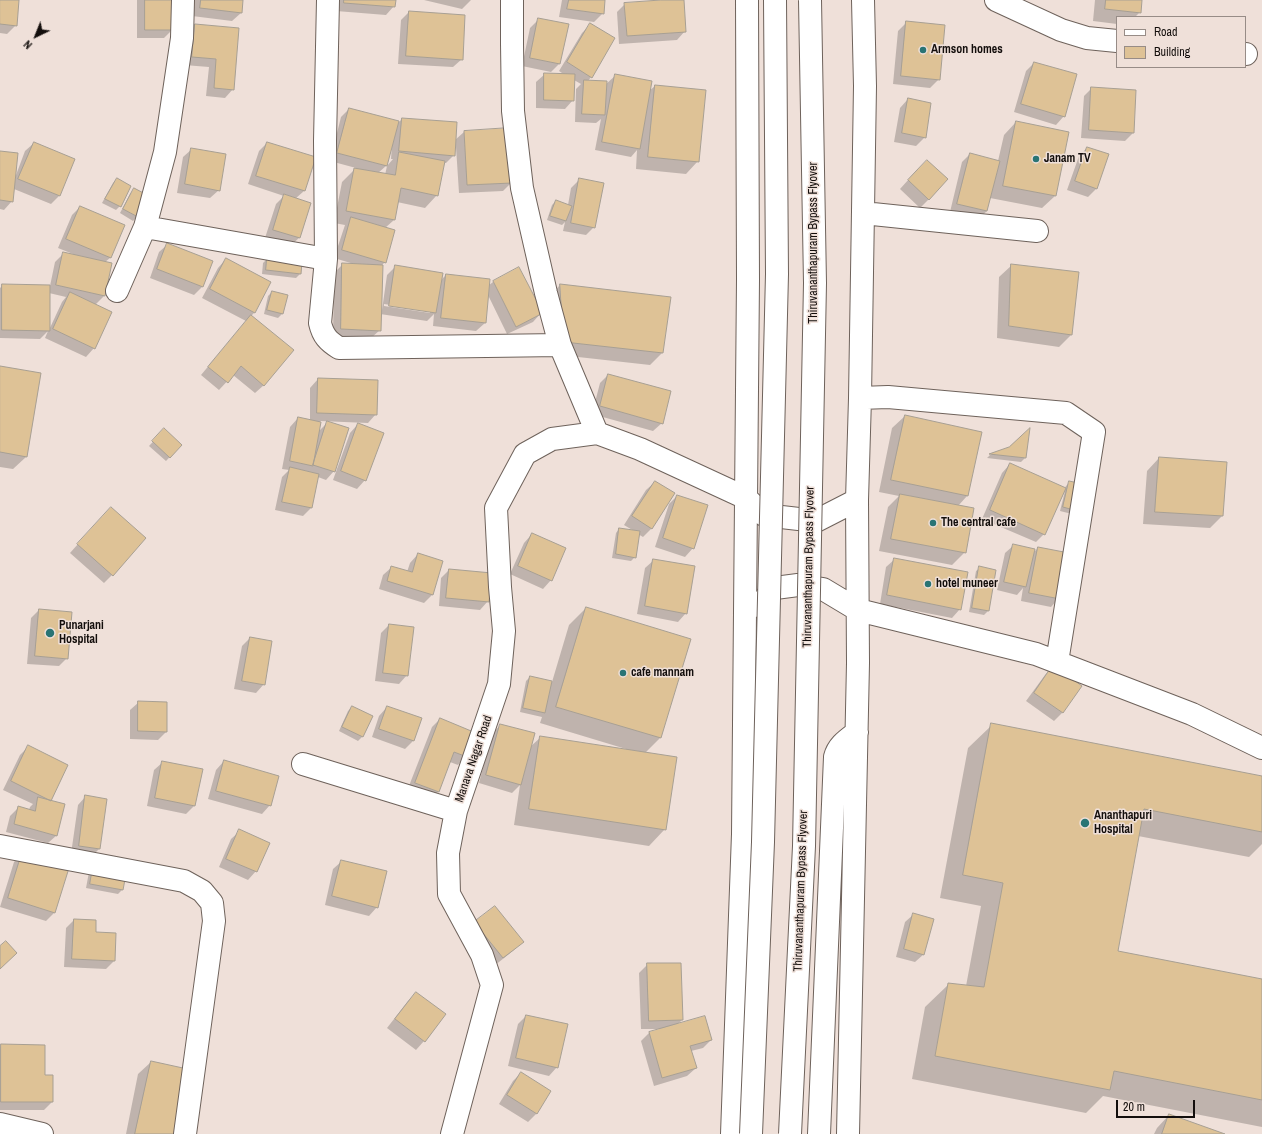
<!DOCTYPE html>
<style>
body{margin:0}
#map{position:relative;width:1262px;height:1134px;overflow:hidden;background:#efe0d9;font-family:"Archivo Narrow",sans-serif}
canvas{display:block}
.legend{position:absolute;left:1116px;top:16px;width:130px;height:52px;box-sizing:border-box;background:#efe0d9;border:1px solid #978c87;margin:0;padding:5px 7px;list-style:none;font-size:12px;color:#130e0c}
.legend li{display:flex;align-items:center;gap:8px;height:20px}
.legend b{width:20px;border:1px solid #978c87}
.north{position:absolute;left:16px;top:16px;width:40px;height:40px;-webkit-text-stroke:3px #efe0d9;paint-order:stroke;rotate:223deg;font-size:11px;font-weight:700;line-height:16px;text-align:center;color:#130e0c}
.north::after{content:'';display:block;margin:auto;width:14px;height:18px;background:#130e0c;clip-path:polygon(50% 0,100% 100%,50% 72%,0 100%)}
.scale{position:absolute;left:1116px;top:1100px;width:79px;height:18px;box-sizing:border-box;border:2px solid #130e0c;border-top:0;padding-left:5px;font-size:12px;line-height:14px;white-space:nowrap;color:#130e0c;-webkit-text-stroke:3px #efe0d9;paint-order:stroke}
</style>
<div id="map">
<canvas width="1262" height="1134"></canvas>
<ul class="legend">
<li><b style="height:5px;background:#fff"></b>Road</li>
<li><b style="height:11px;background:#dec296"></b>Building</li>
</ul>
<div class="north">N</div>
<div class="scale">20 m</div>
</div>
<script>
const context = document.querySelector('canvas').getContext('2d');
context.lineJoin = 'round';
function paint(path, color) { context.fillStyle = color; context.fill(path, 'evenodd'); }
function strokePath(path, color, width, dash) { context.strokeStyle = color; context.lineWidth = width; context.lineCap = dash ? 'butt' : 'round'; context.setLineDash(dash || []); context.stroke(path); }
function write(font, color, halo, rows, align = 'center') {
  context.font = font + ' "Archivo Narrow",sans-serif'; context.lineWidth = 3; context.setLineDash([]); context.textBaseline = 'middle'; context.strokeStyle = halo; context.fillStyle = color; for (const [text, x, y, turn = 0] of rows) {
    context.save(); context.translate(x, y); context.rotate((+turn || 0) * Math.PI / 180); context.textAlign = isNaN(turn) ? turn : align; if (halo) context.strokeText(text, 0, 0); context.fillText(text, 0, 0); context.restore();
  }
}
paint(new Path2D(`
 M0 0H17L16 25 7 34 0 33Z
 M137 0H172V30L164 38H137Z
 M194 0H242L241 13 232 21 192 16Z
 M336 0H395L394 6 386 15 336 11Z
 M424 0H471L462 9Z
 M562 0H604L603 13 594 22 559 17Z
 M674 0H683L685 31 677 40 619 44 617 12 625 4Z
 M1095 0H1141L1140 12 1135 17H1117V24L1093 21Z
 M409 12 462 59 453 67 398 64 401 20Z
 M539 19 559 64 551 72 522 66 530 28Z
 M907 22 939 79 930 88 893 84 898 31Z
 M195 25 238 29 233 89 225 98 206 96 209 67 184 65 187 33Z
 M590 25 591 77 588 81 605 85 616 75 649 91 655 86 698 161 686 174 636 169 637 150 631 157 595 150 601 119 596 123 575 122 576 89 581 84 574 80 573 100 565 109 536 108V82L545 74 565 75 559 71 582 33Z
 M1034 63 1064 116 1056 125 1014 112 1026 71Z
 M1092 88 1133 133 1125 141 1081 138 1084 96Z
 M908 99 925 137 916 146 894 142 900 108Z
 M349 109 397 124 402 119 455 140 464 132 511 183 503 191 459 193 456 147H455L454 155 446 163H444L437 195 425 208 397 202 394 220 385 228V262L382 265 380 310H382L387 275 396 266 440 281 446 275 488 286 493 282 541 313 533 322 507 334 488 295 485 323 476 331 433 326 434 314 427 321 380 314V330L371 338 333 337 334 273 343 264H354L334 258 345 225 334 223 342 182 356 168 330 161 341 117ZM391 145H392L391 159H393L387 166 385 175 378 173 386 166ZM384 304 430 311V313L384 306Z
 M1016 122 1055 196 1042 208 990 198 987 211 978 219 950 212 962 162 970 154 998 161 1004 135Z
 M34 143 74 159 59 196 51 204 14 189 12 201 4 210 0 209V152L16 175 25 151Z
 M267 143 314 158 304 191 295 199 310 204 299 238 290 246 265 238 276 204 284 196 248 184 259 151Z
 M1087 148 1096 189 1088 197 1067 190 1079 156Z
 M192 149 219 190 210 198 177 193 183 157Z
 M918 169 929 199 920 208 900 189Z
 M117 179 120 206 116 210 102 203 113 183Z
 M580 179 594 227 586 235 563 231 565 222 562 225 547 220 552 205 556 201 568 205 571 188Z
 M134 190 137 217 133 221 120 213 130 194Z
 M80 207 124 225 110 258 105 262 104 296 95 305 94 348 86 357 45 338 48 331 40 339 0 338V288L3 285 50 286 55 262 64 253 73 254 58 248 72 215ZM49 293 66 297 62 302 49 330Z
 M168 244 212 261 202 287 194 295 150 278 159 252Z
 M226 259 270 283 254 313 251 316 264 385 255 393 233 375 219 390 201 375 246 321 202 298 218 268Z
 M267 259 300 274 296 278 262 274 263 263Z
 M1012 265 1078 273 1071 335 1059 347 997 338 999 277Z
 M560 285 670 298 662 353 650 365 551 354 548 298Z
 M272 292 282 314 278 318 264 314 268 296Z
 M0 367 26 457 13 469 0 467Z
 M608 375 662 423 653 431 592 414 600 383Z
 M318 379 376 414 368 423 320 421 319 431 327 423 334 471 326 480 318 477 311 508 303 516 275 510 282 477 289 470 282 469 290 427 298 418 310 420V388Z
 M905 416 981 432 967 496 958 506 965 552 952 565 879 551 888 507 899 496 879 492 892 428Z
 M358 424 365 480 357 489 333 480 350 433Z
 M164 430 181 445 166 461 149 446Z
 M1010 448 1025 458 1021 462 987 458 990 455Z
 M1159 458 1222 516 1210 528 1143 524 1147 471Z
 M1010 464 1065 488 1066 486 1070 482 1072 514 1060 511 1065 491 1044 534 1036 542 982 519 1002 473Z
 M655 482 651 529 643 537 638 534 635 557 631 561 612 558 616 533 619 529 634 531 624 525 646 490Z
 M677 496 693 548 685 557 655 547 669 504Z
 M102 517 112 575 104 583 70 553Z
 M532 534 551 580 543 589 510 574 524 543Z
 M1014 545 1033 553 1038 548 1059 598 1051 607 1021 601 1023 588 1017 595 997 590 1005 553Z
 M418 554 432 595 424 603 379 589 383 575 392 567 407 572 410 563Z
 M895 559 960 609 952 618 880 604 886 567Z
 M654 560 686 613 678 622 637 614 645 568Z
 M980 568 995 570 988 611 984 615 969 612 976 571Z
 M449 570 488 601 480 610 439 606 441 578Z
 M586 608 689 639 660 738 645 753 665 829 649 846 514 825 520 785 512 793 479 783 492 733 501 725 530 747 541 737 626 750V749L540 723 542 717 520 712 526 681 530 677 552 682 569 625Z
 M39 610 67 658 59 666 27 664 31 618Z
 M389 625 413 628 407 675 399 684 375 681 381 633Z
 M250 638 264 684 256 693 234 689 242 646Z
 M1053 667 1081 686 1062 713 1054 721 1026 701 1045 675Z
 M139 702 166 732 158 740 130 739V710Z
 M352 707 372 717 362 737 358 741 339 731 348 711Z
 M387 707 413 741 405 749 372 737 379 716Z
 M440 719 466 756 458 765 450 762 438 792 430 800 407 791 432 727Z
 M992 725 1262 777V844L1249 857 1138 836 1117 952 1262 980V1127L1103 1096 1086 1113 912 1079 925 1007 949 984 966 986 981 906 940 898 968 748Z
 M28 747 51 800 57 835 48 843 6 832 10 816 19 807 29 810 30 807 33 804 3 790 20 755Z
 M224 761 270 805 262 814 208 799 216 770Z
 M163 762 194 806 186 814 147 806 154 770Z
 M86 796 100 848 91 857 71 854 78 805Z
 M240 831 256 871 248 880 219 867 231 839Z
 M22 854 54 913 46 921 0 907 14 862Z
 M342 861 377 907 369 916 325 905 333 869Z
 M89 872 125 875 122 890 118 894 86 888Z
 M914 914 924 954 915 962 896 957 905 922Z
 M74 920 95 933 114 961 106 969 64 967 66 928Z
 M475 922 522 941 514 950 494 966Z
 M648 964H680L682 1020 677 1025 711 1040 703 1048 691 1051 696 1068 687 1076 654 1086 641 1041 649 1033 662 1029H641L639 973Z
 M416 993 424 1041 416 1050 387 1028 408 1001Z
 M526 1016 557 1067 549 1076 508 1066 518 1024Z
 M1 1045 44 1076 52 1102 44 1110H0V1047Z
 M151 1062 177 1134H126L138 1074Z
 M521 1073 537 1113 528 1122 499 1104 513 1081Z
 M1169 1115 1222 1134H1154L1157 1128Z`), '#0003');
const building = new Path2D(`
 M0 0H19L17 26 0 24Z
 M145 0H173V30H145Z
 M201 0H243L242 13 200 8Z
 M344 0H396L395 7 344 3Z
 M569 0H605L604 14 567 9Z
 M661 0H684L686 32 627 36 624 3Z
 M1106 0H1142L1141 13 1105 9Z
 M409 11 465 15 463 60 406 56Z
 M538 18 569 24 560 64 530 58Z
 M906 21 945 25 940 80 901 76Z
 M590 23 615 38 592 78 567 62Z
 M195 24 239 28 234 90 214 88 216 59 192 57Z
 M1034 62 1077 74 1065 117 1021 104Z
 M544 73 575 74 574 101 544 100Z
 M615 74 652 81 640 149 602 142Z
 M584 80 607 81 605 115 582 114Z
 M655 85 706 90 699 162 648 157Z
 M1091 87 1136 90 1134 133 1089 130Z
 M908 98 931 103 926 138 902 133Z
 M349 108 399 121 387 166 337 153Z
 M402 118 457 122 455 156 399 151Z
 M1016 121 1069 132 1056 196 1003 186Z
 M509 128 512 183 467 185 464 131Z
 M34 142 75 159 60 196 18 179Z
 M267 142 316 157 305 191 256 176Z
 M1087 147 1109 154 1097 189 1075 181Z
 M191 148 226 154 220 191 185 184Z
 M0 151 18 153 13 202 0 200Z
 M399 152 445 161 438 196 401 188 395 220 346 211 354 168 395 175Z
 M970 153 1000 161 987 211 957 204Z
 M927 160 948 179 929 200 908 180Z
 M117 178 131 186 121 207 105 199Z
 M579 178 604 183 595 228 571 223Z
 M134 188 149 196 138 217 123 209Z
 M284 194 311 203 300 238 273 230Z
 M556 200 572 206 566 221 550 216Z
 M80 206 125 225 111 258 66 239Z
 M351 217 395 230 386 263 342 250Z
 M167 243 213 261 203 287 157 269Z
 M63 252 112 263 105 296 56 285Z
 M226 258 271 282 255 313 210 289Z
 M267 258 302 262 301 274 266 270Z
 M342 263 383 265 381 331 341 329Z
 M1011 264 1079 272 1072 335 1009 326Z
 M395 265 443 273 436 313 389 306Z
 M519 267 543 313 516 327 493 281Z
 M446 274 490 279 486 323 441 318Z
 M2 284 50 285V331L2 330Z
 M560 284 671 297 663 353 564 342Z
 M272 291 288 295 283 314 267 310Z
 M70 292 112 312 95 349 53 329Z
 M251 315 294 350 264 386 241 366 228 383 208 367Z
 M0 366 41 373 27 457 0 452Z
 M608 374 671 391 663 424 600 406Z
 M318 378 378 380 377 415 317 413Z
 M905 415 982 432 968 496 891 480Z
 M298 417 321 422 313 466 290 461Z
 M327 421 349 428 335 472 313 465Z
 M358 423 384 433 366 481 341 471Z
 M164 428 182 445 170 458 152 441Z
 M1030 428 1026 458 989 454 1009 447Z
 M1159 457 1227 462 1223 516 1155 512Z
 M1010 463 1066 488 1045 535 990 510Z
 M290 467 319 474 312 508 282 502Z
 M655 481 675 493 652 529 632 516Z
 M1069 481 1083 484 1077 511 1063 507Z
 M900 494 974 508 966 553 891 539Z
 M677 495 708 505 694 549 663 538Z
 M111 507 146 538 113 576 77 544Z
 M619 528 640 531 636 558 616 554Z
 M532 533 566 548 552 581 518 566Z
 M1013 544 1035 549 1026 587 1004 582Z
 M1038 547 1069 553 1060 599 1029 593Z
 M418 553 443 561 433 595 387 581 391 566 412 572Z
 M894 558 968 572 961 610 887 595Z
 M653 559 695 566 687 614 645 606Z
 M979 566 996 570 989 611 972 608Z
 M449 569 492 573 489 602 446 598Z
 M586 607 691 639 661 738 556 707Z
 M39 609 72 612 68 659 35 656Z
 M389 624 414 627 408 676 383 673Z
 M250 637 272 641 265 685 242 681Z
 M1053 665 1082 686 1063 713 1034 693Z
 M530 676 552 681 545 713 523 708Z
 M138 701 167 702V732L138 731Z
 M352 706 373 716 363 737 342 727Z
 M387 706 422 718 414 741 379 729Z
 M440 718 476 733 467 757 454 752 439 792 415 783Z
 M991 723 1262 776V832L1144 809 1118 951 1262 979V1100L1114 1071 1110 1090 935 1056 948 983 984 987 1003 883 963 875Z
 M500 724 535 733 521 785 486 775Z
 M540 736 677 757 666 830 529 809Z
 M28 745 68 765 51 801 11 781Z
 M224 760 279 776 271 806 216 791Z
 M162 761 203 769 195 806 155 798Z
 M85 795 107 799 100 849 79 846Z
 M38 797 65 804 57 836 14 824 18 806 35 811Z
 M239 829 270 843 257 872 226 859Z
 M22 853 69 868 55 913 8 898Z
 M341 860 387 871 378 908 332 896Z
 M93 867 126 874 123 890 90 884Z
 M495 906 524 942 503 958 474 922Z
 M913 913 934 919 924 955 904 949Z
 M74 919 96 920V932L116 933 115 961 72 959Z
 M6 941 17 953 0 969V946Z
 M647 963H681L683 1020 649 1021Z
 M416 992 446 1014 425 1042 395 1019Z
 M526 1015 568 1024 558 1068 516 1058Z
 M705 1016 712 1040 690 1046 697 1068 662 1078 649 1032Z
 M1 1044 45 1045V1075H53V1102H1Z
 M151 1061 192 1070 178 1134H135Z
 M521 1072 551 1091 537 1114 507 1095Z
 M1169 1114 1225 1134H1162Z`);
paint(building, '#dec296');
strokePath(building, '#a79f93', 1);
const minor = new Path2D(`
 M328 0 325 141 326 259 320 323C323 336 328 341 339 348L560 345
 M512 0V44L513 111 522 188 546 293 560 345 597 433 640 449 746 498 764 515 816 521 857 500
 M996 0 1061 30 1087 38 1117 41
 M1245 54H1246
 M863 213 1037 231
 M145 227 326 259
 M117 291 145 227 165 152 182 38 183 0
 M860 398 888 397 1066 413 1094 432 1057 662
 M758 606 775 588 798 585 823 589 858 610 1036 654 1192 714 1262 748
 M303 764 456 811
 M0 846 184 881 202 891 212 903 214 921 185 1134
 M0 1124 42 1134
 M452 1134 492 985 482 955 449 894 448 853 456 811 499 684 504 631 500 587 496 508 525 454 552 439 597 433
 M732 1134 743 834 748 279 747 0
 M819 1134 835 757C838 745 848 739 857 732
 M848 1134 858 663 857 500 860 398 865 86 863 0`);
strokePath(minor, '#6e625b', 24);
strokePath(minor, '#fff', 22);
const highwayBridge = new Path2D(`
 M751 1134 763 842 777 274 775 0
 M790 1134 804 846 815 283 810 0`);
strokePath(highwayBridge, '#6e625b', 24, []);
strokePath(highwayBridge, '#fff', 22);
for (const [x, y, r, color] of [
 [923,50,4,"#297474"],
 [1036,159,4,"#297474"],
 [933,523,4,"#297474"],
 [928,584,4,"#297474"],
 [50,633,5,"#297474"],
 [623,673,4,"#297474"],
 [1085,823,5,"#297474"]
]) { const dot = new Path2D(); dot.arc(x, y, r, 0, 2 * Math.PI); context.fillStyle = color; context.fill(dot); strokePath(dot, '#efe0d9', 1.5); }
write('bold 12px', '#130e0c', '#efe0d9', [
 ["Armson homes",931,50],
 ["Janam TV",1044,159],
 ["The central cafe",941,523],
 ["hotel muneer",936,584],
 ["Punarjani",59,626],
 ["Hospital",59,640],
 ["cafe mannam",631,673],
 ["Ananthapuri",1094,816],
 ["Hospital",1094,830]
], 'left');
write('12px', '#130e0c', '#efe0d9', [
 ["Thiruvananthapuram Bypass Flyover",814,243,-90],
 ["Thiruvananthapuram Bypass Flyover",809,567,-89],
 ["Manava Nagar Road",474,759,-71],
 ["Thiruvananthapuram Bypass Flyover",801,891,-88]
]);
</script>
